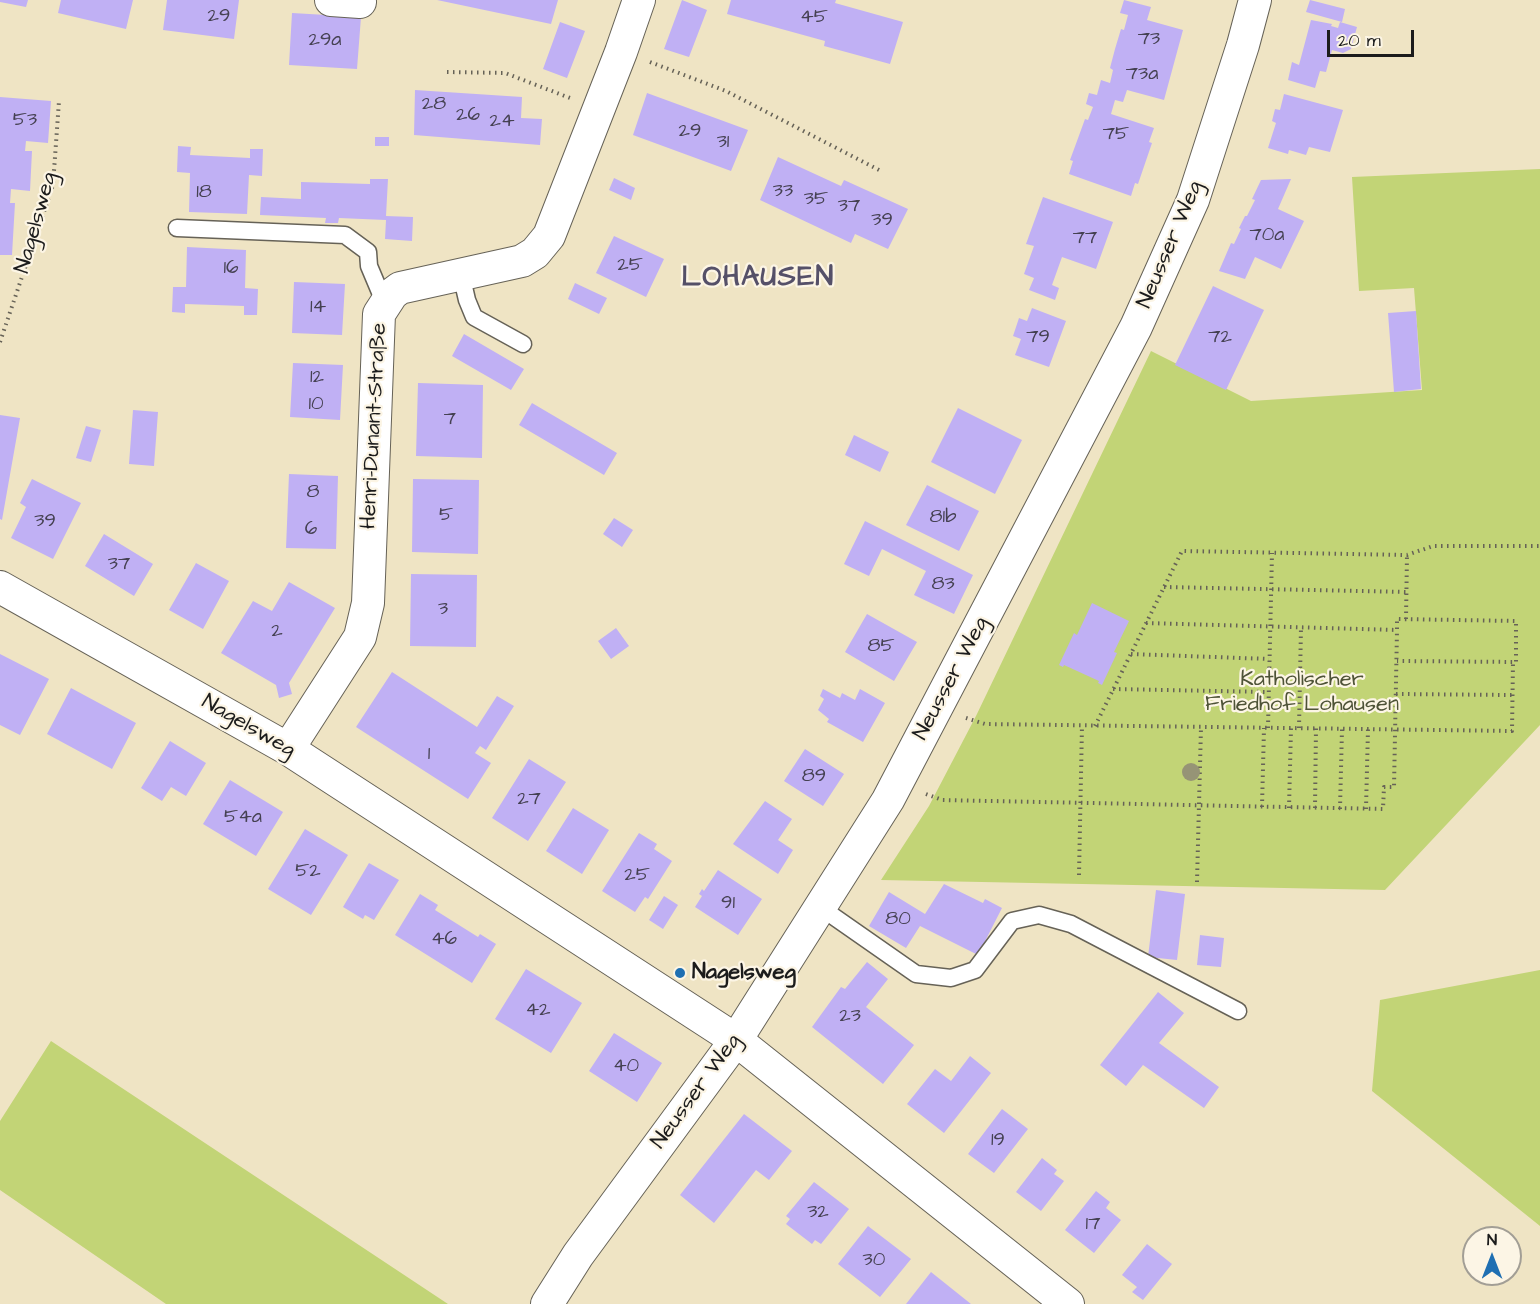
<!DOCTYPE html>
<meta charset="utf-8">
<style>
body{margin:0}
#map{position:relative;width:1540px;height:1304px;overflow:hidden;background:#efe4c4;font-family:"Architects Daughter",sans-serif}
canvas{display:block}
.north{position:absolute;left:1462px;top:1226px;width:60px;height:60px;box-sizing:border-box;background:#fcf5e5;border:2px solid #a29e95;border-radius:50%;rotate:0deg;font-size:16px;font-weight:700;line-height:24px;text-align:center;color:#1c1c1c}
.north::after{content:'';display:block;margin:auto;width:21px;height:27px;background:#1f6fb2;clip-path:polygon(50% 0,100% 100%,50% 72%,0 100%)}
.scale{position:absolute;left:1327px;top:30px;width:87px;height:27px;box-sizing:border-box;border:3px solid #1c1c1c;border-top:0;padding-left:8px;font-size:18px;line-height:21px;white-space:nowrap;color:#1c1c1c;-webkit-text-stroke:4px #fcf5e5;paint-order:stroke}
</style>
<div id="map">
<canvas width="1540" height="1304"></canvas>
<div class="north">N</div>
<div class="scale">20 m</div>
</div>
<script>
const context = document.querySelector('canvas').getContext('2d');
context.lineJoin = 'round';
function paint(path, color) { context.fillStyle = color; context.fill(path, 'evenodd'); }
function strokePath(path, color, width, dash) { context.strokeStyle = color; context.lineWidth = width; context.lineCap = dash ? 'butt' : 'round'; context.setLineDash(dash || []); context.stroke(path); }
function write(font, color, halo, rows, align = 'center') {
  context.font = font + ' "Architects Daughter",sans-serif'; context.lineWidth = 4.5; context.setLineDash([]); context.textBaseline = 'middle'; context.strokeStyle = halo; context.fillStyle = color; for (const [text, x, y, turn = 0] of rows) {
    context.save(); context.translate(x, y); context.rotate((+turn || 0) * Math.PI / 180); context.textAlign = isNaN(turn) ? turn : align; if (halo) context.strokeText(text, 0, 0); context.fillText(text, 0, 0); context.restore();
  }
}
paint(new Path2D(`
 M1540 169V725L1385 890 881 880 929 806 976 716 1151 351 1251 401 1422 390 1414 288 1359 291 1352 177Z
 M1540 970V1226L1372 1091 1380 1000Z
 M51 1041 448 1304H166L0 1190V1121Z`), '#c2d476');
paint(new Path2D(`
 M0 0H28L26 7 0 2Z
 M61 0H133L126 29 58 13Z
 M167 0H239L234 39 163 30Z
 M437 0H558L551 24Z
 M682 0 707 10 689 57 664 49Z
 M731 0H836L835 3 903 22 890 64 824 46 825 41 727 14Z
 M1124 0 1151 7 1147 20 1183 30 1164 100 1127 90 1123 102 1115 100 1111 114 1154 128 1149 142 1152 143 1138 184 1135 183 1131 196 1069 174 1073 161 1070 160 1077 141 1085 119 1088 120 1093 107 1086 104 1089 93 1097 95 1101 80 1110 83 1113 70 1110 68 1115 49 1121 29 1124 30 1128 15 1120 13Z
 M1310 0 1345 9 1342 22 1306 12Z
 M292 13 361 17 357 69 289 65Z
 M1311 20 1332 24 1331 26 1338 28 1340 22 1357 27 1351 49 1343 53 1332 50 1326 72 1320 71 1315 88 1288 80 1292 62 1299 65Z
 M560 22 585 31 567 78 543 69Z
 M415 90 522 97 521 118 542 119 540 145 414 135Z
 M647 93 748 130 731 171 633 135Z
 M1284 94 1343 110 1330 152 1309 147 1306 155 1289 150 1288 154 1268 148 1276 123 1272 121 1275 109 1280 110Z
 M0 97 51 101 48 143 26 141 25 151H32L30 191 11 189 10 203H15L12 255H0Z
 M375 137H389V146H375Z
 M178 146 191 147 190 155 250 158V149H263L262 176 249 175 247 214 189 212 190 173 177 172Z
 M778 157 841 186 844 180 908 209 888 249 855 234 851 243 760 200Z
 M614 178 635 188 631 200 609 190Z
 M370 179H388L386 216 413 217 412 241 385 239 386 220 339 218 338 223H325L326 218 260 215 261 197 301 199V182L370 184Z
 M1291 179 1278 209 1304 221 1281 269 1255 257 1245 279 1219 271 1231 243 1234 244 1241 229 1239 228 1245 216H1247L1255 200 1252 199 1261 180Z
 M1043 197 1113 222 1096 269 1062 257 1052 285 1059 288 1055 300 1029 290 1034 278 1024 274 1034 246 1026 244Z
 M614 236 664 259 646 297 596 273Z
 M187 247 246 250 245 288 258 289 257 315H244V306L215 305 185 304V313L172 312 173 287H186Z
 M294 282 345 284 342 335 292 333Z
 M575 283 607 298 599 314 568 299Z
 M1213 286 1264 310 1226 390 1175 365Z
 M1032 308 1066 321 1049 367 1015 355 1021 339 1013 336 1019 318 1027 321Z
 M1416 311 1421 389 1394 392 1388 313Z
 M464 334 524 369 511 390 452 356Z
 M293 363 343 365 340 420 290 417Z
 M418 383 483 385 482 458 416 456Z
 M532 403 617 453 604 475 519 425Z
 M958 408 1022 440 995 494 931 462Z
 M133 410 158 412 154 466 129 464Z
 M0 415 20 418 2 520 0 519Z
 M86 426 101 430 91 462 76 458Z
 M854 435 889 452 880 472 845 455Z
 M289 474 338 476 336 549 286 548Z
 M32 479 81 503 53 559 11 538 26 507 20 503Z
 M413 479 479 480 478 554 412 552Z
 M927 485 979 511 959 551 906 525Z
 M614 518 633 530 622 547 603 534Z
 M865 521 973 575 954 614 914 595 926 571 882 549 869 576 844 564Z
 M104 534 153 564 134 596 85 566Z
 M196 563 229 581 203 629 169 610Z
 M411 574 477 575 476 647 410 646Z
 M289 582 335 608 289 683 292 694 279 698 276 685 221 653 253 601 272 611Z
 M1092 603 1129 621 1114 652 1117 653 1102 685 1098 683 1099 681 1064 665 1063 667 1059 665 1074 633 1077 635Z
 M867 614 917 642 894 681 845 652Z
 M616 628 629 646 611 659 598 641Z
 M0 654 49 679 20 735 0 725Z
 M392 672 477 727 497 696 514 706 486 750 480 746 475 753 491 763 468 799 356 727Z
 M71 688 136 723 112 769 47 734Z
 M823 689 840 698 842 693 855 700 860 689 885 703 863 742 827 722 829 719 818 710 824 699 820 696Z
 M170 741 206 763 186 796 171 787 162 801 141 788Z
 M805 749 844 774 823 806 784 781Z
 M529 759 566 782 528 841 492 818Z
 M230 780 283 812 256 856 203 824Z
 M765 801 792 819 778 840 793 850 778 874 733 844Z
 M573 808 609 830 582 874 546 851Z
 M305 829 348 855 311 915 268 889Z
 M639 833 657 844 654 849 672 861 648 899 645 897 635 912 602 891Z
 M369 863 399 880 374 920 365 915 363 919 343 907Z
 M718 870 762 899 738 935 695 907 702 896 699 894 702 889 704 891Z
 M944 884 983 903 985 899 1002 908 978 955 920 926 906 948 869 926 889 892 925 914Z
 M1156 890 1185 894 1177 960 1148 957Z
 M420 894 438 905 435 910 478 937 480 934 496 944 472 983 395 935Z
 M664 896 678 905 663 929 649 920Z
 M1200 935 1224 938 1221 967 1197 965Z
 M867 962 888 979 866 1007 914 1045 883 1084 812 1027 841 987 845 989Z
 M526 969 582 1003 551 1053 495 1019Z
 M1158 992 1184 1013 1159 1043 1219 1087 1204 1108 1143 1065 1126 1086 1100 1065Z
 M614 1033 662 1063 637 1102 589 1071Z
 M970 1056 991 1073 944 1133 907 1104 935 1069 951 1081Z
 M1002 1109 1028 1129 994 1173 968 1154Z
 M744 1114 792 1151 769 1180 756 1170 714 1223 680 1195Z
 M1042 1158 1057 1170 1054 1174 1064 1181 1041 1211 1016 1192Z
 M814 1182 849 1209 821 1244 815 1240 812 1244 786 1224 790 1219 786 1216Z
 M1096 1191 1110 1202 1106 1208 1121 1220 1094 1253 1065 1230Z
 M868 1226 911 1259 880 1297 838 1264Z
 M1147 1244 1172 1264 1143 1300 1132 1292 1137 1287 1122 1275Z
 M931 1272 971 1304H906Z`), '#c0b0f4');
const lane = new Path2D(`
 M177 228 345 235 368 252 369 266 385 304
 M461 274 467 300 474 317 523 344
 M820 907 916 974 951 978 975 970 1012 921 1039 915 1071 924 1238 1011`);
const street = new Path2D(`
 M331 0 360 2
 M0 587 288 749 736 1040 1068 1304
 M288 749 360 637 368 603 379 314 392 294 400 288 522 261 535 253 549 236 621 52 639 0
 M547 1304 578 1255 736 1040 888 800 1136 327 1193 200 1243 45 1255 0`);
strokePath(lane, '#666257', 19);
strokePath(street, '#666257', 34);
strokePath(new Path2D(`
 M650 62 726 91 881 171
 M447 72 505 73 570 98
 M0 342 53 185 59 101
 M1164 587 1407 592
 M1406 619 1407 555
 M1146 623 1397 630V619L1516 621V662L1397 661
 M1131 654 1269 659
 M1113 689 1269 692
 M1396 694 1512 695
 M966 718 985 724 1512 731 1513 662
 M1095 726 1182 551 1407 555 1433 546H1540
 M1268 728 1272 553
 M1299 728 1301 627
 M926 794 942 800 1383 809 1384 787H1394L1397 630
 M1262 807 1264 728
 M1289 808 1291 728
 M1315 808 1316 728
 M1340 809 1342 729
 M1366 809 1368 729
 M1079 875 1082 725
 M1197 882 1201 727`), '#666257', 4, [1.5, 4.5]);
strokePath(lane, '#fff', 16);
strokePath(street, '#fff', 32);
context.fillStyle = '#969476';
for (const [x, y] of [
 [1191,772]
]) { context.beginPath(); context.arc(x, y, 9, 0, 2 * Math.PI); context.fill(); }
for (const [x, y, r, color] of [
 [680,973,6,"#1f6fb2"]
]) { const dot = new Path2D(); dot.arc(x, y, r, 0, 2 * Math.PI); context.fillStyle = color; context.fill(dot); strokePath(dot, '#fcf5e5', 2); }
write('20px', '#454152', null, [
 ["29",219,17],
 ["45",814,18],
 ["73",1149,40],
 ["29a",325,41],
 ["73a",1142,75],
 ["28",434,105],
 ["26",468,116],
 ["53",25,121],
 ["24",502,122],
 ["29",690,132],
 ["75",1116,135],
 ["31",723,143],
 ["33",783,192],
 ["18",204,193],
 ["35",816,200],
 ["37",849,207],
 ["39",882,221],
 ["70a",1267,236],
 ["77",1085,239],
 ["25",630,266],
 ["16",231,269],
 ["14",318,308],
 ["79",1038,338],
 ["72",1220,338],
 ["12",317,378],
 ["10",316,405],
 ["7",450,420],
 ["8",313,493],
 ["5",446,516],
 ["81b",943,518],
 ["39",45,522],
 ["6",311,530],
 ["37",119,565],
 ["83",943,585],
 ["3",443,610],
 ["2",277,632],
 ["85",881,647],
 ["1",429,755],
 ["89",814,777],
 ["27",529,800],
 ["54a",243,818],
 ["52",308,872],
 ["25",637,876],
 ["91",728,904],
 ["80",898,920],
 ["46",444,940],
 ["42",538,1011],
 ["23",850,1017],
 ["40",626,1067],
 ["19",998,1141],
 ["32",818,1213],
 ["17",1093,1225],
 ["30",874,1261]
]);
write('22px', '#1c1c1c', '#fcf5e5', [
 ["Nagelsweg",37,223,-74],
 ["Neusser Weg",1171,245,-67],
 ["Henri-Dunant-Straße",375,426,-87],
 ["Neusser Weg",952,679,-62],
 ["Nagelsweg",248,727,30],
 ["Neusser Weg",697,1092,-54]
]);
write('22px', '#4e5337', '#fcf5e5', [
 ["Katholischer",1302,680],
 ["Friedhof Lohausen",1302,705]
]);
write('bold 22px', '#1c1c1c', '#fcf5e5', [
 ["Nagelsweg",692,973]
], 'left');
context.letterSpacing = '1.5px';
write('bold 28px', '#555068', '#fcf5e5', [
 ["LOHAUSEN",758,279]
]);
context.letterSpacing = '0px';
</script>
